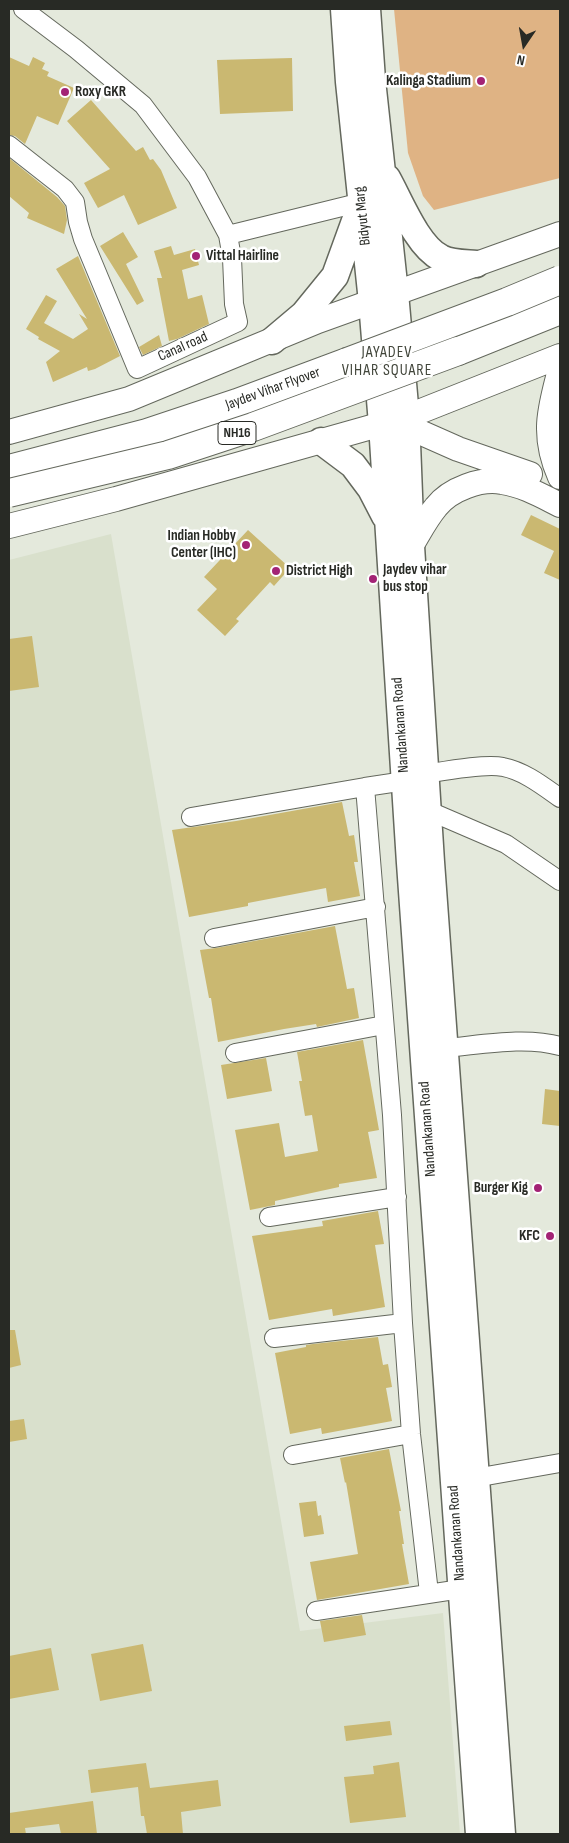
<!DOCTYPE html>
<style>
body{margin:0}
#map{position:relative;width:569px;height:1843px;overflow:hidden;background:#e4e9dc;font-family:"Sofia Sans Condensed",sans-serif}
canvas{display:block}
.frame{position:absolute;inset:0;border:10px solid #282a25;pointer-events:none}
.north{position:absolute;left:499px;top:20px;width:50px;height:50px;-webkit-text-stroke:4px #fff;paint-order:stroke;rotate:192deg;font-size:14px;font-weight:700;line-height:20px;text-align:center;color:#282a25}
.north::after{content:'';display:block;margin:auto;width:18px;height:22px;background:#282a25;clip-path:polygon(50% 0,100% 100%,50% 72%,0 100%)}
</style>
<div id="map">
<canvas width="569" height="1843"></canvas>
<div class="frame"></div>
<div class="north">N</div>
</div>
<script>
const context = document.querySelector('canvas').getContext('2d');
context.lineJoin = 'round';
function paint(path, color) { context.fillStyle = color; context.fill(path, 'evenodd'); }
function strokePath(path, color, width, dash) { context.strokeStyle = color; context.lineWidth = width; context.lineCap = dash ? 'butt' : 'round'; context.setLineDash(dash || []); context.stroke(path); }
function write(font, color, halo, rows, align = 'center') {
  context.font = font + ' "Sofia Sans Condensed",sans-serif'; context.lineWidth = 5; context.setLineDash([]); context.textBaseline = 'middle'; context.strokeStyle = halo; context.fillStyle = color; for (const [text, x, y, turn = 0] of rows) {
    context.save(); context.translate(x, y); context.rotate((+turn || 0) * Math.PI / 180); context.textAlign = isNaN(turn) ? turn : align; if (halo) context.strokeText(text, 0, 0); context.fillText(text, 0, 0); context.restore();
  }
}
paint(new Path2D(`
 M111 534 300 1631 443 1613 460 1834H9V560Z`), '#d9e0cc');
paint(new Path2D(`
 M394 9H560V178L434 210 423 196 408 153Z`), '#dfb384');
paint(new Path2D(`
 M9 57 29 66 33 57 45 63 42 69 49 72 47 76 74 88 58 125 37 116 25 144 15 136 9 135Z
 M292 58 293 111 220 114 217 60Z
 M91 100 136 151 143 147 150 160 153 159 161 170 177 208 138 225 124 195 98 208 84 183 110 169 67 121Z
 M9 158 57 197 65 206 67 220 64 234 27 218 29 213 9 196Z
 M123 232 138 257 126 264 144 301 137 305 100 246Z
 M171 246 174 255 195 249 199 265 182 270 188 299 202 295 209 324 177 339 169 341 157 278H162L154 251Z
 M78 256 120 356 95 369 88 371 87 367 53 382 46 362 60 351 38 339 39 337 26 329 46 295 57 301 44 323 73 339 88 329 79 314 87 319 56 269Z
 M159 335 162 346 143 355 139 347Z
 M531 515 560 529V580L544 573 554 551 521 535Z
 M248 530 290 568 274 586 270 582 236 619 239 621 225 636 197 610 217 589 204 577Z
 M32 636 39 687 9 691V639Z
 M342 802 349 836 354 835 358 862H354L360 896 328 902 326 888 248 903V906L189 917 172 830 236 821Z
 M335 926 347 989 354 988 359 1018 317 1027 316 1024 284 1029 218 1042 211 998H209L200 950 216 948Z
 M363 1040 379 1130 368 1132 377 1178 339 1184V1187L275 1201V1205L250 1210 235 1130 279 1123 285 1157 318 1151 312 1115 305 1116 299 1081H302L297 1052Z
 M266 1058 272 1091 227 1099 221 1065Z
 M545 1089 560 1091V1126L542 1124Z
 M378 1211 384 1244 375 1245 385 1307 333 1316 332 1309 269 1320 252 1236 323 1226 322 1221Z
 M9 1330H15L21 1365 9 1368Z
 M378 1337 383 1365 388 1364 392 1387 386 1388 392 1421 322 1434 321 1428 290 1434 275 1353 306 1347V1345L313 1344Z
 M24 1419 27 1439 9 1442V1421Z
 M389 1449 401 1511H399L404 1544H402L409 1584 317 1600 310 1562 358 1554 346 1482 345 1483 340 1458Z
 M316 1501 318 1516 321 1515 324 1534 304 1537 299 1503Z
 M362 1615 366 1635 324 1642 320 1621Z
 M143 1644 152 1691 100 1701 91 1654Z
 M51 1648 59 1690 9 1699V1656Z
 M390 1721 392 1735 346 1741 344 1726Z
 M399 1762 406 1817 350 1823 344 1777 374 1774 373 1766Z
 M146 1763 150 1788 218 1780 221 1806 181 1812 183 1834H147L144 1816H141L138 1787 91 1793 88 1770Z
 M93 1801 97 1834H61L59 1824 25 1828 26 1834H9V1813Z`), '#cab871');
const street = new Path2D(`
 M9 145 65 189 75 202 78 222 83 239 137 369 238 322 234 304 232 258 228 235 197 177 143 105 76 49 23 9
 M228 235 362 202
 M425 774C444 771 486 763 503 767 524 771 543 786 560 798
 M365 787 405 781
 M427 810 506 844 560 881
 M191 817 365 787 392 1115 403 1323 411 1434 429 1593
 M214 938 376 907
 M444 1048C481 1045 524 1036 560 1046
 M235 1053 384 1025
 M269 1217 397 1197
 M274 1338 403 1323
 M293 1455 411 1434
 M475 1478 560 1463
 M316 1611 461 1589`);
const secondary = new Path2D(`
 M560 370C549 410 542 437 560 477
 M406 417 560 356
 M406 426 458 449 530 474
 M9 432 129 399 318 321 560 234
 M9 526 116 499 382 424
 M411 546C419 533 426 519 436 507 450 489 481 478 502 482 523 485 542 496 560 505`);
const primary = new Path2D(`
 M344 9 349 82 372 302 382 424 410 863 479 1834
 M367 9 372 80 395 293 406 417 411 546 431 862 502 1834
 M387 178C400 201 417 246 441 258 450 263 465 263 476 264
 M272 341 304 314 335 276 359 210
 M321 441 353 465 371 489 385 516`);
const highway = new Path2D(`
 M458 351 560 310
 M9 469 147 433 237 403 347 362`);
strokePath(street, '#64685d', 20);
strokePath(secondary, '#64685d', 26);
strokePath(primary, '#64685d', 29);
strokePath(highway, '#64685d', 30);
strokePath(street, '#fff', 18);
strokePath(secondary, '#fff', 24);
strokePath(primary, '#fff', 26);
strokePath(highway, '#fff', 28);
const highwayBridge = new Path2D(`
 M347 362 507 302 560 280
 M9 493 168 455 253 427 458 351`);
strokePath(highwayBridge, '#64685d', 30, []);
strokePath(highwayBridge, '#fff', 28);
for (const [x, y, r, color] of [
 [481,81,5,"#a32375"],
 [65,92,5,"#a32375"],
 [196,256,5,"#a32375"],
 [246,545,5,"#a32375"],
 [276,571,5,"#a32375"],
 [373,579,5,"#a32375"],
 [538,1188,5,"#a32375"],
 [550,1236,5,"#a32375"]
]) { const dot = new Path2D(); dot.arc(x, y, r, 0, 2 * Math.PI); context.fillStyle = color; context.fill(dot); strokePath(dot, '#fff', 2); }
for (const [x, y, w] of [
 [237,433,38]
]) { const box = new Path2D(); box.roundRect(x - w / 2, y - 11.5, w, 23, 4); context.fillStyle = '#fff'; context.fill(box); strokePath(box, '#282a25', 1); }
write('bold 14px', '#282a25', null, [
 ["NH16",237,433]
]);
write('bold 15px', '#282a25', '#fff', [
 ["Kalinga Stadium",471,81],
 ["Roxy GKR",75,92,"left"],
 ["Vittal Hairline",206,256,"left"],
 ["Indian Hobby",236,536],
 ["Center (IHC)",236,553],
 ["Jaydev vihar",383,570,"left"],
 ["bus stop",383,587,"left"],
 ["District High",286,571,"left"],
 ["Burger Kig",528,1188],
 ["KFC",540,1236]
], 'right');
write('15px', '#282a25', '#fff', [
 ["Bidyut Marg",363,216,-96],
 ["Canal road",183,347,-24],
 ["Jaydev Vihar Flyover",273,389,-20],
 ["Nandankanan Road",401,725,-94],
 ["Nandankanan Road",428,1129,-94],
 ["Nandankanan Road",457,1533,-94]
]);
context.letterSpacing = '1px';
write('16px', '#42463b', '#fff', [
 ["JAYADEV",387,353],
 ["VIHAR SQUARE",387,371]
]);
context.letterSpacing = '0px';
</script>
